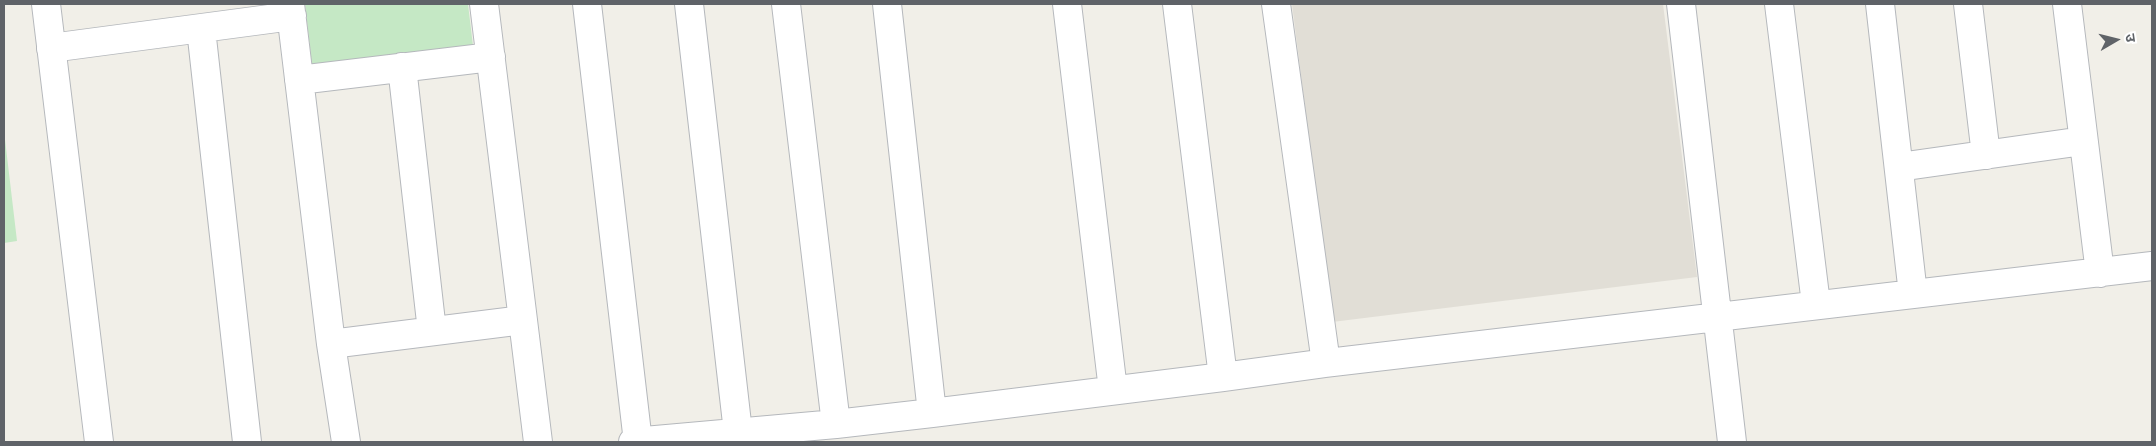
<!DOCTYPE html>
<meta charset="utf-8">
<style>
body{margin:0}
#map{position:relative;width:2156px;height:446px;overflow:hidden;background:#f1efe8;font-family:"PT Sans Narrow","Noto Sans Devanagari",sans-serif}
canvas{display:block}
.frame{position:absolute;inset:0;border:5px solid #5f6368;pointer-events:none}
.north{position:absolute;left:2091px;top:15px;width:50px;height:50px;-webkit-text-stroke:4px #fff;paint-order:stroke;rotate:82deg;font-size:14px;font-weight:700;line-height:20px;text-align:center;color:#5f6368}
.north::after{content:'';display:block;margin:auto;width:18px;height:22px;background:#5f6368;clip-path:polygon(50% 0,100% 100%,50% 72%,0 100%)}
</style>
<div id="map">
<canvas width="2156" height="446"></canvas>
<div class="frame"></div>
<div class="north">उ</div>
</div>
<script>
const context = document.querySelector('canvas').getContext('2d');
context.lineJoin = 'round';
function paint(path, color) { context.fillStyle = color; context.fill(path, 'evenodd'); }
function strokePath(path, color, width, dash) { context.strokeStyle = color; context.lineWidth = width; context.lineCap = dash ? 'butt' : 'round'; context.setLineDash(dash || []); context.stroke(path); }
paint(new Path2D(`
 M1292 4H1663L1697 277 1332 322Z`), '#e1ded6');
paint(new Path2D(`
 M305 4H468L473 46 312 65Z
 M4 131 17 241 4 243Z`), '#c5e8c5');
const minor = new Path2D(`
 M290 4 331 344 346 442
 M484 4 538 442
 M587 4 638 442
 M689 4 738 432
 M786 4 836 424
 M887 4 932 413
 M1067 4 1113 390
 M1177 4 1223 377
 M1276 4 1326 363
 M1681 4 1732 442
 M1779 4 1816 304
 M1880 4 1913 294
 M1968 4 1986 155
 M2067 4 2100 273
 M201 29 247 442
 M51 48 292 16
 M402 67 432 331
 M299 80 491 57
 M1899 167 2083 141
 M331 344 523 320
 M633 442 836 424 932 413 1223 377 1326 363 2152 266`);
const tertiary = new Path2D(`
 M46 4 99 442`);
strokePath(minor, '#b5b8bc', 30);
strokePath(tertiary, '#b5b8bc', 30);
strokePath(minor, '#fff', 28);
strokePath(tertiary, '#fff', 28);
</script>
